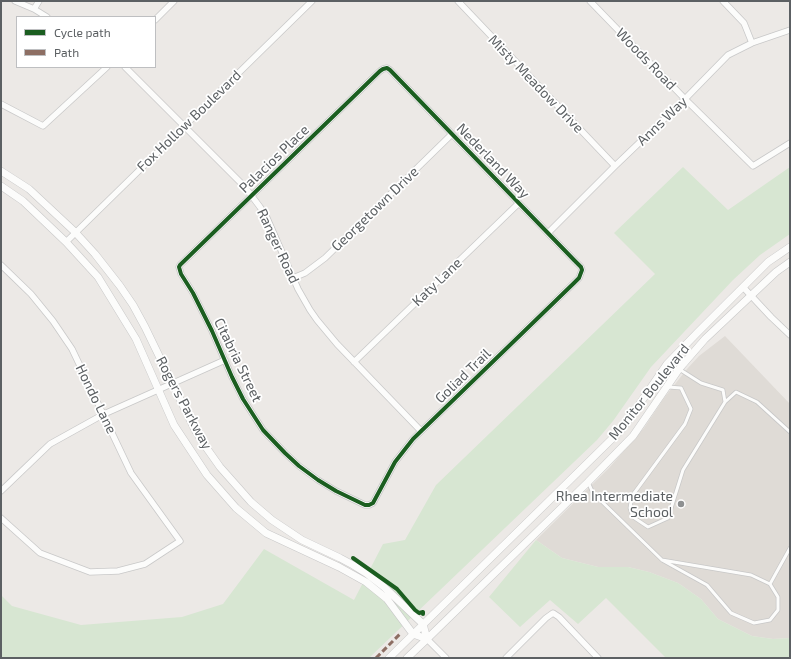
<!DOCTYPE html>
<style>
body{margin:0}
#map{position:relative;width:791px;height:659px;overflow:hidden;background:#ece9e6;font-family:"Exo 2",sans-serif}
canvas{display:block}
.frame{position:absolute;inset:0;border:2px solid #5c6063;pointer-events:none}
.legend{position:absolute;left:16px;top:16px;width:140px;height:52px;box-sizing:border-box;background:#fff;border:1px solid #bebfc1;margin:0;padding:5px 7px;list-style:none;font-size:12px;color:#5c6063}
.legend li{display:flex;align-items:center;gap:8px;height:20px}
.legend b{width:20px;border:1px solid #bebfc1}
</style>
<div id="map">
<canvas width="791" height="659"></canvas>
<div class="frame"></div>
<ul class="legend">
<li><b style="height:5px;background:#1b5e20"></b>Cycle path</li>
<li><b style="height:5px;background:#8d6e63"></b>Path</li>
</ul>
</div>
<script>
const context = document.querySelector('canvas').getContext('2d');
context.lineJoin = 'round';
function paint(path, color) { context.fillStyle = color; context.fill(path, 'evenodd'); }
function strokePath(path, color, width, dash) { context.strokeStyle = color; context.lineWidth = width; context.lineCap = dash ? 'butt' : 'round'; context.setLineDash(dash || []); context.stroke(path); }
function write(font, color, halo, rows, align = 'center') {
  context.font = font + ' "Exo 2",sans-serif'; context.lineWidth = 3.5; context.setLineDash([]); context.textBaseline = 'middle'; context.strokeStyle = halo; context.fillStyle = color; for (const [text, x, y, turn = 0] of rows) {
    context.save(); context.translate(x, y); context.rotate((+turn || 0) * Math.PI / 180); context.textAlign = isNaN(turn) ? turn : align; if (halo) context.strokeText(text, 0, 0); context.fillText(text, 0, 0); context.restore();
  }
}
paint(new Path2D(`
 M725 336 790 404V638L773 639 752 636 718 619 701 599 678 583 649 572 628 567H598L562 558 536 540 609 468 635 438 644 428 664 398 687 369 699 356Z`), '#dfdbd6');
paint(new Path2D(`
 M683 167 728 210 790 167V234L760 255 733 280 651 367 613 421 597 440 369 658H1V595L12 606 81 625 182 617 223 604 264 549 354 600 383 544 405 540 436 485 655 274 614 233Z
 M536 540 562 558 598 567H628L649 572 678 583 701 599 718 619 752 636 773 639 790 638V658H666L606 598 578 624 550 600 520 627 489 597Z`), '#d7e6d2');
const service = new Path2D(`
 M668 387 681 388 691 409 685 424 632 496 630 508 633 517 648 527 668 518 683 470 725 402 723 390 701 383 679 369
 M725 402 736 392 757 402 790 432
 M588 482 593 493 662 560 707 585 731 613 754 623 770 620 778 610V597L770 584 751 575 662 560
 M770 584 790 548`);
const minor = new Path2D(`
 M15 1 34 9 47 17
 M458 1 615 166
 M590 1 685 99 753 166 790 143
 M723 1 744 23 752 43
 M34 9 39 1
 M155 20 174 1
 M125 67 245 187 260 207 267 218 298 289 310 310 317 320 337 344 421 431
 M387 68 390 70 574 260 581 267 582 270 579 278 574 283 413 439 395 462 373 503 369 505H365L336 491 318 480 299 466 285 453 263 430 243 399 232 377 212 331 193 293 181 274 179 267 180 265 380 71 383 69Z
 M1 104 43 126 107 67
 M548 233 615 166 685 99 728 55 752 43 790 30
 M66 242 312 1
 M1 265 31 294 53 321 72 349 131 473 180 541 145 564 118 571 90 572 40 553 1 518
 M293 278 305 273 325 258 452 134
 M743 287 771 317 790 335
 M354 362 519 203
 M1 491 50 444 104 414 225 360
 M427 639 446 658
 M506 658 546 618 553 613 559 617 598 658`);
const tertiary = new Path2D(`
 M1 171 29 189 75 232 95 254 120 286 133 305 145 327 195 430 203 443 220 467 251 502 272 520 302 540 340 558 353 565 366 573 384 587 423 624 427 639
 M1 186 23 201 66 242 98 277 136 339 174 425 207 475 236 508 266 533 339 567 366 582 387 599 413 634 427 639
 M389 658 623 428 667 364 697 333 768 262 790 247
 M407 658 427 639 588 482 633 436 679 369 705 339 776 272 790 262`);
strokePath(service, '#c8c8c8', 4.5);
strokePath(minor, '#c8c8c8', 7);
strokePath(tertiary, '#c8c8c8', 8);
strokePath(service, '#fcfcfb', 3);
strokePath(minor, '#fcfcfb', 5.5);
strokePath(tertiary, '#fcfcfb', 7);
strokePath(new Path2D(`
 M376 658 400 634`), '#8d6e63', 3, [6, 3]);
strokePath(new Path2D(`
 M387 68 390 70 574 260 581 267 582 270 579 278 574 283 413 439 395 462 373 503 369 505H365L336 491 318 480 299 466 285 453 263 430 243 399 232 377 212 331 193 293 181 274 179 267 180 265 380 71 383 69Z
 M353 558 397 589 415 610 419 613 423 612V614`), '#1b5e20', 4);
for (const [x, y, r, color] of [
 [681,504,4,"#8e9091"]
]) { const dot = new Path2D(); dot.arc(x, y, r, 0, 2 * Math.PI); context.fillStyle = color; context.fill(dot); strokePath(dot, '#fff', 1.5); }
write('14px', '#5c6063', '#fff', [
 ["Woods Road",646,59,46],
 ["Misty Meadow Drive",536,84,46],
 ["Fox Hollow Boulevard",189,121,-44],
 ["Anns Way",662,121,-44],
 ["Palacios Place",274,159,-44],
 ["Nederland Way",493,161,46],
 ["Georgetown Drive",375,209,-44],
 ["Ranger Road",278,246,65],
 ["Katy Lane",437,282,-44],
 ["Citabria Street",238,360,64],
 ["Goliad Trail",463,376,-44],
 ["Monitor Boulevard",649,392,-51],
 ["Hondo Lane",96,399,64],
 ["Rogers Parkway",184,403,62]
]);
write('14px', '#5c6063', '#fff', [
 ["Rhea Intermediate",673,496],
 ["School",673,512]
], 'right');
</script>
